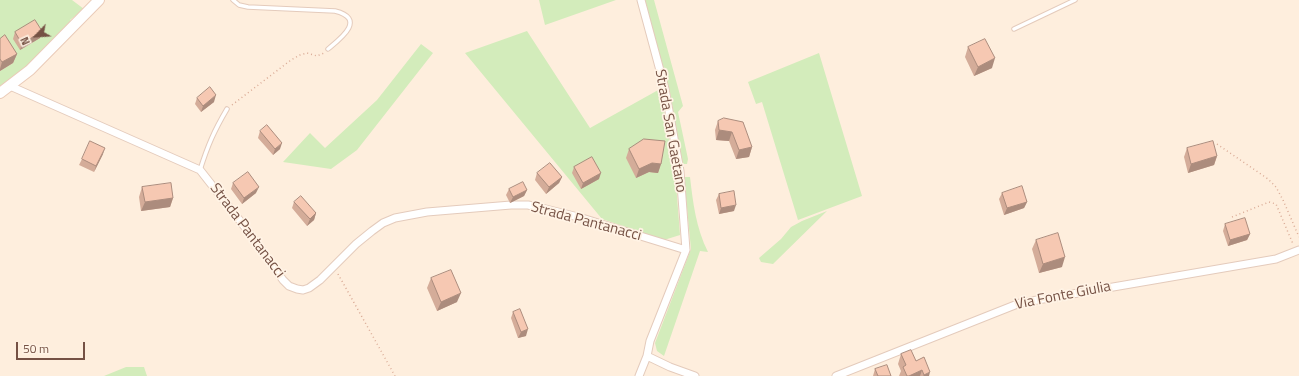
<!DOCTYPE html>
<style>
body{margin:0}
#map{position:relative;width:1299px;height:376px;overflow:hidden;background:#feeedd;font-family:"Titillium Web",sans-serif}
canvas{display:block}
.north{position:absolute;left:16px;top:16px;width:40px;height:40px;-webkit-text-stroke:3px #fff3e5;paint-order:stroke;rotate:245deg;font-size:11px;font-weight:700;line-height:16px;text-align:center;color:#755144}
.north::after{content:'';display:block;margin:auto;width:14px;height:18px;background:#755144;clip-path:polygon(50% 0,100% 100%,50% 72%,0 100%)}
.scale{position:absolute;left:16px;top:342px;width:69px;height:18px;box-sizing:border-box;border:2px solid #755144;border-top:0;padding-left:5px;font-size:12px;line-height:14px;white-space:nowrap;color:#755144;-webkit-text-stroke:3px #fff3e5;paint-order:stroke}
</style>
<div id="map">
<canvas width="1299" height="376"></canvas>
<div class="north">N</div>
<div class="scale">50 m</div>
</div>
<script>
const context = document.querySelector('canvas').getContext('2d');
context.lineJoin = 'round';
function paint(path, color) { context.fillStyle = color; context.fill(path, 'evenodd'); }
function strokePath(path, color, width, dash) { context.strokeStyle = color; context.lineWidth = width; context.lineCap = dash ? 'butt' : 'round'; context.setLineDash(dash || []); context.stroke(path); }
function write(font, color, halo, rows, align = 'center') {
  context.font = font + ' "Titillium Web",sans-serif'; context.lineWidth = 3.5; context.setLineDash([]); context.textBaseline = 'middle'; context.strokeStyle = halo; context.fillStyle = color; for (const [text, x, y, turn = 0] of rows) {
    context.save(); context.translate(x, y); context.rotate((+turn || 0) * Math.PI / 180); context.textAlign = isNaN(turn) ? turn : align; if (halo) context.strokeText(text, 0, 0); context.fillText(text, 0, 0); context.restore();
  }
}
paint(new Path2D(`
 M0 0H72L84 9 70 20 71 21C49 44 27 70 0 86V71L13 63 0 46Z
 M539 0H616L545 25Z
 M645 0H654L683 106 678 112 688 159 687 164H682L670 93Z
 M527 31 590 128 660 89 675 171 680 235 664 240 602 219 465 53Z
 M421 44 433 53 357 150 331 169 283 162 310 133 325 148 377 100Z
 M819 53 862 196 798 220 762 102 756 104 748 82Z
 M684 177H690C693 203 696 228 708 252L700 251 664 356 657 351 655 343 691 249Z
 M827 211 773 264 761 262 759 258 781 239 791 227 802 221Z
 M126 367H144L147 376H104Z`), '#d3ecbb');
const lane = new Path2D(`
 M233 0 239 5 248 7 335 11C367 19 340 39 328 49
 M1014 29 1075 0
 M200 170C208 145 214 131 227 109`);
const street = new Path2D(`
 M10 86 200 170 248 231 283 280 289 286 297 289 303 290 309 288 320 280 356 244 372 231 383 223 395 218 427 212 511 205H528L542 208 582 218 686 250
 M647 356 670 367 695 376
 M639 376 647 356 650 341 686 250 680 171 665 89 641 0
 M836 376 1020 303 1276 259 1299 250`);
const secondary = new Path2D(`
 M0 93 30 70 99 0`);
strokePath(lane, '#e4cbbc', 5.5);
strokePath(street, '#e4cbbc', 9);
strokePath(secondary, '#eacbb8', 12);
strokePath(new Path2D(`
 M232 105 291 60 300 55 307 53 317 56 324 53
 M1217 144 1268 179 1276 187 1283 200 1299 237
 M1232 217 1269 202 1276 204 1293 244
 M338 274 395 376`), '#daab96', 1.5, [1, 3]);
strokePath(lane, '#fff', 3.5);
strokePath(street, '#fff', 7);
strokePath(secondary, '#fff', 10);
paint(new Path2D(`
 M15 32 40 38 20 50 13 39Z
 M0 39 17 54 13 63 0 71Z
 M968 47 992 68 974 76 965 57Z
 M197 98 214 102 201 112 195 104Z
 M718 121 752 147 749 157 736 159 729 141 716 140 715 130Z
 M260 131 280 149 273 155 258 138Z
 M1187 148 1217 156 1214 165 1188 173 1184 157Z
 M629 149 661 164 658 173 649 172 636 178 626 158Z
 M103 154 94 172 79 165 82 159Z
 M574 167 599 179 581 189 572 173Z
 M537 173 562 177 559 183 546 194 535 180Z
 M233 183 256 193 242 204 231 189Z
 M142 187 173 198 170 207 141 211 139 197Z
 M509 189 527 190 524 196 510 203 506 195Z
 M1002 193 1027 202 1024 208 1004 215 999 199Z
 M719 194 734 211 719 214 716 200Z
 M294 202 316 213 314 220 307 226 292 208Z
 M1225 224 1250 234 1247 240 1228 246 1223 231Z
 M1036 240 1062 267 1039 273 1032 249Z
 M431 278 457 302 437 311 427 288Z
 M513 312 526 336 518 338 511 318Z
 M901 354 916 361 929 376H899L901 371 898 364Z
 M875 369 891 376H873Z`), '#d4ac99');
paint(new Path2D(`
 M42 31 40 38 20 50 22 44Z
 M17 54 13 63 0 71V69L2 62Z
 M995 58 992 68 974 76 978 67Z
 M216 95 214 102 201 112 203 106Z
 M719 130 732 132 729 141 716 140Z
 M282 143 280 149 273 155 275 149Z
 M752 147 749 157 736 159 739 150Z
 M105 148 103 154 94 172 96 166Z
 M1217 156 1214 165 1188 173 1191 164Z
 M652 163 661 164 658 173 649 172 636 178 639 169Z
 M601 173 599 179 581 189 583 183Z
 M562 177 559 183 546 194 549 187Z
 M259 187 256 193 242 204 244 198Z
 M527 190 524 196 510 203 513 197Z
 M173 198 170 207 141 211 145 202Z
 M1027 202 1024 208 1004 215 1007 208Z
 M736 205 734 211 719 214 721 208Z
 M316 213 314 220 307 226 310 219Z
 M1250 234 1247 240 1228 246 1230 240Z
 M1065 257 1062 267 1039 273 1043 264Z
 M461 293 457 302 437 311 441 302Z
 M528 329 526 336 518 338 521 332Z
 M922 370 920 376H909Z
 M930 372 929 376H923L924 375Z`), '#ac8c7d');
const building = new Path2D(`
 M35 20 42 31 22 44 15 32Z
 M5 35 17 54 2 62 0 59V39Z
 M985 39 995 58 978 67 968 47Z
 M210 87 216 95 203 106 197 98Z
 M724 118 743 122 752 147 739 150 732 132 719 130 718 121Z
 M267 125 282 143 275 149 260 131Z
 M644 139 665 141 661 164 652 163 639 169 629 149Z
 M90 141 105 148 96 166 82 159Z
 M1213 141 1217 156 1191 164 1187 148Z
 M592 157 601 173 583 183 574 167Z
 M550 163 562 177 549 187 537 173Z
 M248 172 259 187 244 198 233 183Z
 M523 182 527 190 513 197 509 189Z
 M171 183 173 198 145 202 142 187Z
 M1022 186 1027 202 1007 208 1002 193Z
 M734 191 736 205 721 208 719 194Z
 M301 196 316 213 310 219 294 202Z
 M1245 218 1250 234 1230 240 1225 224Z
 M1058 233 1065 257 1043 264 1036 240Z
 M451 270 461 293 441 302 431 278Z
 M520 309 528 329 521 332 513 312Z
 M911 350 916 361 924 357 930 372 924 375 922 370 909 376H907L903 367 906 365 901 354Z
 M887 365 891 376H878L875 369Z`);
paint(building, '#f6c8b2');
strokePath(building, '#ac8c7d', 1);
write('15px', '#755144', '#fff3e5', [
 ["Strada San Gaetano",670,131,80],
 ["Strada Pantanacci",586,222,15],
 ["Strada Pantanacci",247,231,53],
 ["Via Fonte Giulia",1063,296,-11]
]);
</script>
